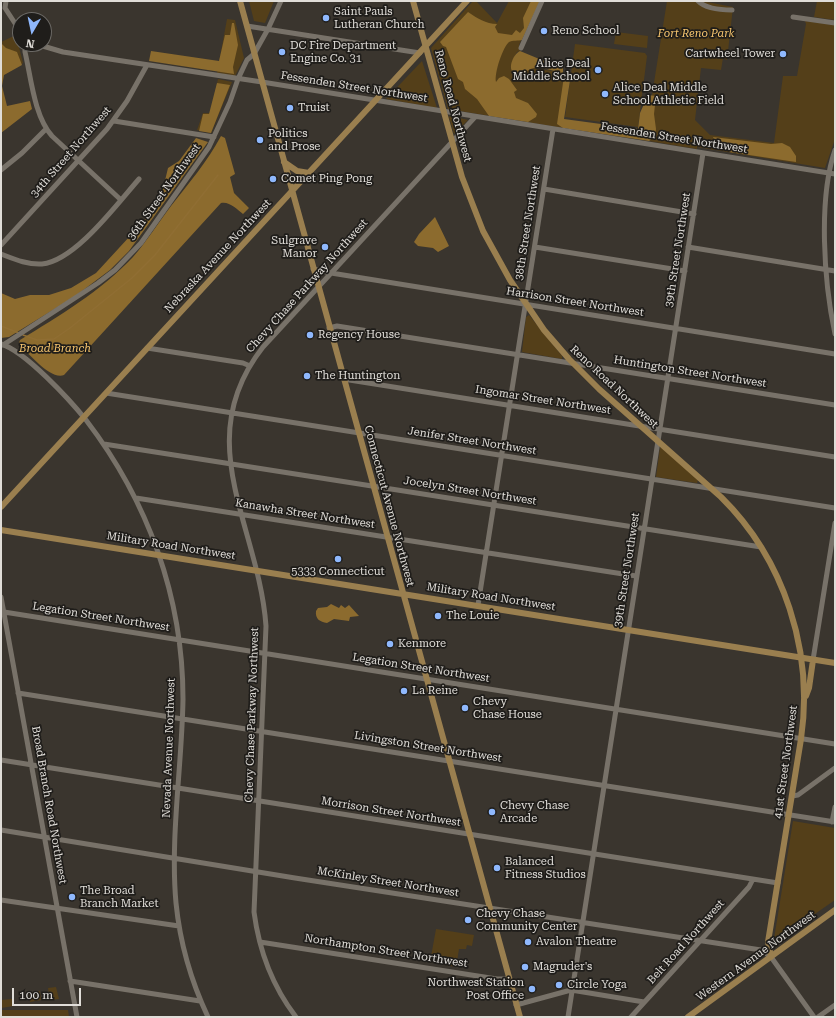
<!DOCTYPE html>
<style>
body{margin:0}
#map{position:relative;width:836px;height:1018px;overflow:hidden;background:#3a352e;font-family:"Roboto Serif",serif}
canvas{display:block}
.frame{position:absolute;inset:0;border:2px solid #e0ddd8;pointer-events:none}
.north{position:absolute;left:12px;top:12px;width:40px;height:40px;box-sizing:border-box;background:#1f1d1a;border:1px solid #6c6a66;border-radius:50%;rotate:189deg;font-size:11px;font-weight:700;line-height:16px;text-align:center;color:#e0ddd8}
.north::after{content:'';display:block;margin:auto;width:14px;height:18px;background:#8fb8fd;clip-path:polygon(50% 0,100% 100%,50% 72%,0 100%)}
.scale{position:absolute;left:12px;top:988px;width:69px;height:18px;box-sizing:border-box;border:2px solid #e0ddd8;border-top:0;padding-left:5px;font-size:12px;line-height:14px;white-space:nowrap;color:#e0ddd8;-webkit-text-stroke:3px #1f1d1a;paint-order:stroke}
</style>
<div id="map">
<canvas width="836" height="1018"></canvas>
<div class="frame"></div>
<div class="north">N</div>
<div class="scale">100 m</div>
</div>
<script>
const context = document.querySelector('canvas').getContext('2d');
context.lineJoin = 'round';
function paint(path, color) { context.fillStyle = color; context.fill(path, 'evenodd'); }
function strokePath(path, color, width, dash) { context.strokeStyle = color; context.lineWidth = width; context.lineCap = dash ? 'butt' : 'round'; context.setLineDash(dash || []); context.stroke(path); }
function write(font, color, halo, rows, align = 'center') {
  context.font = font + ' "Roboto Serif",serif'; context.lineWidth = 3.5; context.setLineDash([]); context.textBaseline = 'middle'; context.strokeStyle = halo; context.fillStyle = color; for (const [text, x, y, turn = 0] of rows) {
    context.save(); context.translate(x, y); context.rotate((+turn || 0) * Math.PI / 180); context.textAlign = isNaN(turn) ? turn : align; if (halo) context.strokeText(text, 0, 0); context.fillText(text, 0, 0); context.restore();
  }
}
paint(new Path2D(`
 M249 1H274L265 23 254 21Z
 M473 1H476L497 23 509 1H539L519 45 520 51 517 52 513 60 533 68 560 72 563 75V128L448 109 431 48Z
 M667 1H702L733 7 727 60 723 58 721 70 701 68 695 120 710 135 774 143 783 76H797L806 24 805 21 835 25V139L825 168 697 147V149L649 141 650 140 645 139Z
 M817 1H835V20L814 17Z
 M227 19 235 20 244 58 235 76 217 73Z
 M616 32 648 36 647 48 614 44Z
 M16 35 23 63 1 77V42Z
 M575 44 645 53 647 56 638 127 565 117Z
 M422 61 437 108 386 99Z
 M218 79 232 82 211 133 197 130 203 113H210Z
 M450 116 468 120 454 134 449 117Z
 M529 315 562 356V359L522 352 526 317Z
 M660 448H662L698 480 697 483 656 477Z
 M793 821 835 828V900L776 941 774 939Z
 M436 929 474 935 472 946 467 945 466 949H459L456 967 430 962Z
 M56 987 59 999 50 1000 48 988Z
 M40 991 41 1000 30 1002 29 993Z
 M12 999 14 1006 1 1008V1000Z
 M1 1010H68L69 1017H1Z`), '#543f19');
paint(new Path2D(`
 M531 1H540L522 40C519 41 512 40 509 42 503 47 494 73 496 82L499 78 504 76 509 79 517 90 514 92 516 98 528 103 537 114 536 117 528 122 489 116 477 99 465 89 463 82 458 79 446 47 443 46 440 42 468 12C477 18 486 24 497 24L495 27 498 33 512 35 516 30 520 33 524 28 523 18Z
 M232 23H234L238 45 233 67 234 74 149 61 151 51 219 61 225 35H230Z
 M1 43 6 48 17 52 22 65 4 75 2 86 7 106 30 101 32 109 1 133Z
 M520 51 549 63 563 64V73L571 74 564 119 638 129 640 113 648 95 656 96 654 114 656 129 655 136 649 141 563 128 557 124 564 76C558 71 542 67 534 68 528 69 522 76 516 74 506 71 513 54 520 51Z
 M217 83 230 85 211 133 199 131 203 114H209Z
 M221 136 225 138 235 174 230 177 234 193 249 208 243 214C237 209 229 201 221 203L64 375C50 380 30 354 20 346L19 343 20 340C59 316 101 291 133 257 147 241 158 223 171 206 189 183 207 162 221 136Z
 M713 137 771 144 782 143 790 147 796 156V162L729 152 727 147 715 141Z
 M196 138 208 142 129 251 110 270 74 297 9 337 1 338V293L15 299 30 295H49L71 288 96 273 153 211 162 193 168 168 179 161Z
 M435 217 449 246 438 252 433 248 418 246 414 242 419 234Z
 M331 604 339 608 341 605 345 608 349 605 359 616 350 617 349 621 334 619 327 623C320 622 315 619 316 611L318 608 327 607Z`), '#8c6b2e');
strokePath(new Path2D(`
 M1 326 19 333
 M23 335 37 340 54 339 70 328 132 278 155 255 218 175`), '#906e33', 1.5);
strokePath(new Path2D(`
 M6 1 5 8 20 31
 M698 1C706 9 721 10 732 10
 M793 17 835 23
 M247 26 420 53
 M25 44V52C31 77 34 116 52 136L121 200
 M36 44 63 52 262 82 835 174
 M521 48 542 1
 M114 121 214 137
 M835 150C818 199 824 283 835 334
 M1 170 22 153 46 129
 M544 189 694 214
 M1 245 107 129 127 101 147 65
 M535 247 685 271
 M688 247 835 271
 M1 254C14 259 28 265 42 264 75 261 117 204 139 179
 M313 269 331 273 835 354
 M329 328 337 326 835 405
 M1 344C25 351 70 400 86 420 148 501 183 597 183 699 182 766 170 837 176 903 180 943 191 981 208 1017
 M3 345 98 283 115 270 141 243 209 147 230 102 238 79 247 60 254 54 268 29 281 1
 M147 348 243 363 250 366
 M343 379 835 457
 M106 393 835 508
 M104 444 761 547
 M136 498 636 576
 M1 597 77 1017
 M478 605 553 129
 M4 612 835 744
 M813 660 835 523
 M18 693 835 822
 M1 760 778 883
 M792 796 798 795 835 768
 M832 822 835 807
 M1 830 295 878 761 950 771 957 814 1017
 M1 900 179 926
 M260 942 497 979H509
 M70 981 200 1001
 M516 1005 571 990 644 1002
 M296 1017C273 987 259 950 254 912L266 626C259 526 189 441 263 347L475 117
 M568 1017 703 153
 M631 1017 749 887 753 879
 M818 1017 835 1005`), '#787269', 5);
strokePath(new Path2D(`
 M240 1 520 1017
 M413 1 462 177 483 231 510 280 544 330 569 359 599 389 721 497C784 559 814 651 801 739L768 942 771 957
 M284 162 297 171 309 173
 M1 507 467 1
 M1 530 835 663
 M806 696 809 688 813 660
 M688 1017 835 910`), '#9a7f4f', 6);
for (const [x, y, r, color] of [
 [326,18,4,"#8fb8fd"],
 [544,31,4,"#8fb8fd"],
 [282,52,4,"#8fb8fd"],
 [783,54,4,"#8fb8fd"],
 [598,70,4,"#8fb8fd"],
 [605,94,4,"#8fb8fd"],
 [290,108,4,"#8fb8fd"],
 [260,140,4,"#8fb8fd"],
 [273,179,4,"#8fb8fd"],
 [325,247,4,"#8fb8fd"],
 [310,335,4,"#8fb8fd"],
 [307,376,4,"#8fb8fd"],
 [338,559,4,"#8fb8fd"],
 [438,616,4,"#8fb8fd"],
 [390,644,4,"#8fb8fd"],
 [404,691,4,"#8fb8fd"],
 [465,708,4,"#8fb8fd"],
 [492,812,4,"#8fb8fd"],
 [497,868,4,"#8fb8fd"],
 [72,897,4,"#8fb8fd"],
 [468,920,4,"#8fb8fd"],
 [528,942,4,"#8fb8fd"],
 [525,967,4,"#8fb8fd"],
 [559,985,4,"#8fb8fd"],
 [532,989,4,"#8fb8fd"]
]) { const dot = new Path2D(); dot.arc(x, y, r, 0, 2 * Math.PI); context.fillStyle = color; context.fill(dot); strokePath(dot, '#1f1d1a', 1.5); }
write('11px', '#e0ddd8', '#1f1d1a', [
 ["Saint Pauls",334,12],
 ["Lutheran Church",334,25],
 ["Reno School",552,31],
 ["DC Fire Department",290,46],
 ["Engine Co. 31",290,59],
 ["Cartwheel Tower",775,54,"right"],
 ["Alice Deal",590,64,"right"],
 ["Middle School",590,77,"right"],
 ["Alice Deal Middle",613,88],
 ["School Athletic Field",613,101],
 ["Truist",298,108],
 ["Politics",268,134],
 ["and Prose",268,147],
 ["Comet Ping Pong",281,179],
 ["Sulgrave",317,241,"right"],
 ["Manor",317,254,"right"],
 ["Regency House",318,335],
 ["The Huntington",315,376],
 ["5333 Connecticut",338,572,"center"],
 ["The Louie",446,616],
 ["Kenmore",398,644],
 ["La Reine",412,691],
 ["Chevy",473,702],
 ["Chase House",473,715],
 ["Chevy Chase",500,806],
 ["Arcade",500,819],
 ["Balanced",505,862],
 ["Fitness Studios",505,875],
 ["The Broad",80,891],
 ["Branch Market",80,904],
 ["Chevy Chase",476,914],
 ["Community Center",476,927],
 ["Avalon Theatre",536,942],
 ["Magruder's",533,967],
 ["Northwest Station",524,983,"right"],
 ["Post Office",524,996,"right"],
 ["Circle Yoga",567,985]
], 'left');
write('italic 11px', '#f5c46e', '#1f1d1a', [
 ["Fort Reno Park",696,34],
 ["Broad Branch",55,349]
]);
write('11px', '#e0ddd8', '#1f1d1a', [
 ["Fessenden Street Northwest",354,87,9],
 ["Reno Road Northwest",453,106,75],
 ["Fessenden Street Northwest",674,138,9],
 ["34th Street Northwest",71,152,-49],
 ["36th Street Northwest",164,192,-54],
 ["38th Street Northwest",528,223,-81],
 ["39th Street Northwest",678,250,-81],
 ["Nebraska Avenue Northwest",218,256,-47],
 ["Chevy Chase Parkway Northwest",307,286,-48],
 ["Harrison Street Northwest",575,302,9],
 ["Huntington Street Northwest",690,372,9],
 ["Reno Road Northwest",614,387,43],
 ["Ingomar Street Northwest",543,400,9],
 ["Jenifer Street Northwest",472,441,9],
 ["Jocelyn Street Northwest",470,491,9],
 ["Connecticut Avenue Northwest",389,506,75],
 ["Kanawha Street Northwest",305,514,9],
 ["Military Road Northwest",171,546,9],
 ["39th Street Northwest",627,570,-81],
 ["Military Road Northwest",491,597,9],
 ["Legation Street Northwest",101,617,9],
 ["Legation Street Northwest",421,668,9],
 ["Chevy Chase Parkway Northwest",252,715,-88],
 ["Livingston Street Northwest",428,747,9],
 ["Nevada Avenue Northwest",169,748,-88],
 ["41st Street Northwest",786,762,-82],
 ["Broad Branch Road Northwest",49,805,80],
 ["Morrison Street Northwest",391,812,9],
 ["McKinley Street Northwest",388,882,9],
 ["Belt Road Northwest",686,942,-48],
 ["Northampton Street Northwest",386,951,9],
 ["Western Avenue Northwest",756,956,-36]
]);
</script>
